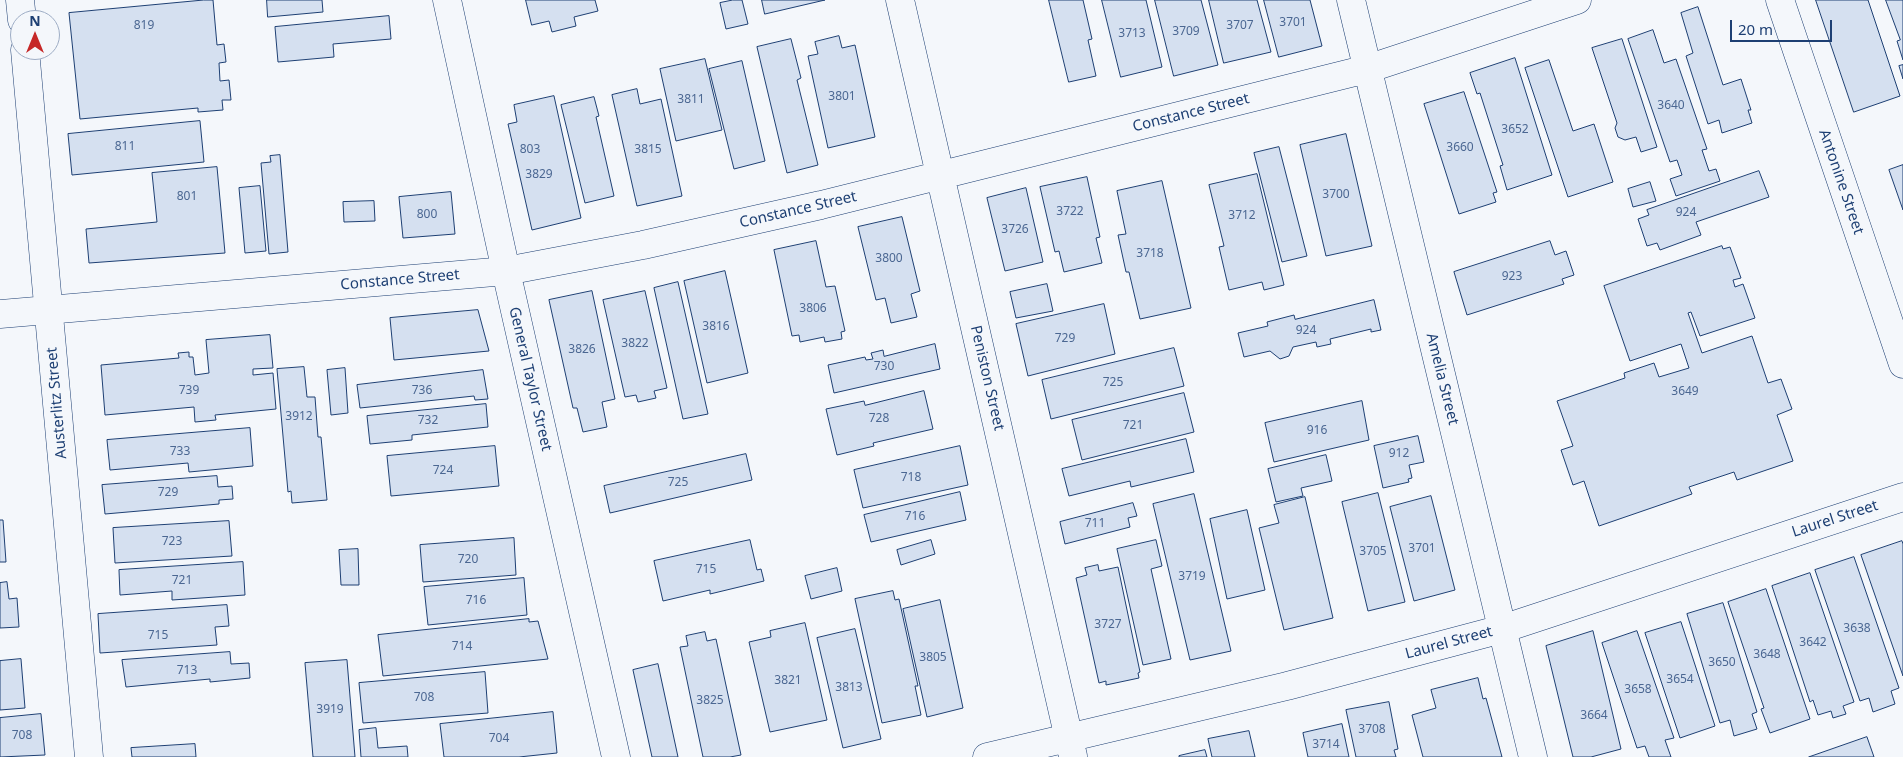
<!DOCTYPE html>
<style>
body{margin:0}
#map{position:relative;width:1903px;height:757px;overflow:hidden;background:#f4f7fb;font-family:"Noto Sans",sans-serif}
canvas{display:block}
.north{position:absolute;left:10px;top:10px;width:50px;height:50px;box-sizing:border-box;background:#f4f7fb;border:1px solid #9eadc5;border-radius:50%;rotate:0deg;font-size:14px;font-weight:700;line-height:20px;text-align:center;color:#1d3f73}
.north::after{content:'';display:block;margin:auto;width:18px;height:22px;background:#c62828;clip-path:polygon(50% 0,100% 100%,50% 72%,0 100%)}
.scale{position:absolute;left:1730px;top:20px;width:102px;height:22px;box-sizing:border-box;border:2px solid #1d3f73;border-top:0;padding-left:6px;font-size:15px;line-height:18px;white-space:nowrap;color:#1d3f73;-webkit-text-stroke:4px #f4f7fb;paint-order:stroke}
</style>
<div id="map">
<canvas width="1903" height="757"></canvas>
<div class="north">N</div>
<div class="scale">20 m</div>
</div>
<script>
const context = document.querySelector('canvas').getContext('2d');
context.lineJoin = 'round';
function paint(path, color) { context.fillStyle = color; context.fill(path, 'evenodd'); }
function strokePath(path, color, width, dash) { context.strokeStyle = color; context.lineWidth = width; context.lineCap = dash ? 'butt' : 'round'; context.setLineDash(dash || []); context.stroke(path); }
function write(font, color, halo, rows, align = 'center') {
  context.font = font + ' "Noto Sans",sans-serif'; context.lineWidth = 4; context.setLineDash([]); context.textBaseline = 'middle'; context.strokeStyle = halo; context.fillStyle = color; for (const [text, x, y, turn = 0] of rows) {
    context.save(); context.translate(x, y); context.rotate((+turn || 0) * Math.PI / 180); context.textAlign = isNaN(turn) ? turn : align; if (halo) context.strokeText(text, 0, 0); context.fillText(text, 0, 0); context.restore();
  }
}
const building = new Path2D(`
 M204 0H213L217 45 224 44 226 62 219 63 220 81 229 80 231 100H222L223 110 198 112V108L80 119 69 13Z
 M267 0H322L323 12 268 17Z
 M526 0H595L598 11 574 17 576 26 552 32 549 21 532 25Z
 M733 0H742L748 24 726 29 720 3Z
 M762 0H825L765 14Z
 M1049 0H1083L1092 39 1088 40 1096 76 1069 82Z
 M1102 0H1146L1162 67 1121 77Z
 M1155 0H1201L1218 65 1174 76Z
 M1209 0H1257L1271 52 1224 63Z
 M1264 0H1310L1322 46 1279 57Z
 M1816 0H1868L1900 96 1854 112Z
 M1886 0H1903V60L1897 41 1900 40Z
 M1698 7 1723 85 1741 79 1751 110H1748L1752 123 1722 133 1719 120 1708 124 1686 56 1693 53 1681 13Z
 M389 16 391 39 333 44 334 57 278 62 275 27Z
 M1653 30 1664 63 1676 59 1707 149 1702 150 1709 171 1716 169 1720 181 1676 196 1670 179 1682 175 1677 160 1670 162 1628 39Z
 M839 36 842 48 855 45 875 137 828 148 808 56 818 54 815 42Z
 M791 39 801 78 797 80 818 165 787 173 757 47Z
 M1622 39 1657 147 1641 152 1636 137 1625 140 1618 137 1615 128 1617 123 1592 48Z
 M1515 58 1552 175 1507 190 1500 166 1503 165 1480 93 1477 94 1470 73Z
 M705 59 722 130 676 141 660 69Z
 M1549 60 1573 131 1594 124 1613 182 1568 197 1525 68Z
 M742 61 765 161 734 169 709 69Z
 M1903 65V79L1899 66Z
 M637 89 640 104 661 99 682 196 637 206 612 95Z
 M1464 92 1497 192 1493 193 1496 202 1459 214 1424 104Z
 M554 96 581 218 532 230 508 124 517 122 514 105Z
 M594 97 599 116 596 117 614 196 585 203 561 105Z
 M200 121 204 162 72 175 68 134Z
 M1346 134 1372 246 1326 256 1300 145Z
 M1279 147 1307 256 1282 262 1254 153Z
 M280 155 288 252 269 254 261 163 271 162 270 156Z
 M1903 165V210L1889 170Z
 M217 167 225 253 89 263 86 229 157 222 152 173Z
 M1759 171 1769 197 1696 222 1701 235 1660 250 1657 243 1647 246 1638 219 1649 215 1647 210Z
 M1257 174 1284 285 1264 290 1262 282 1229 290 1219 247 1224 246 1209 185Z
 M1087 177 1100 237 1096 238 1102 263 1064 272 1059 251 1055 252 1040 187Z
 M1162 181 1191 308 1140 319 1129 272H1126L1118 235 1126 234 1117 191Z
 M1650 182 1656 201 1633 207 1628 189Z
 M260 186 266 251 245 253 239 188Z
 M1026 188 1043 262 1005 271 987 198Z
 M451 192 455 234 403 238 399 197Z
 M374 201 375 221 344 222 343 202Z
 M902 217 920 291 911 294 917 317 891 323 885 298 876 300 858 227Z
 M816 241 826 287 835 286 845 331 841 332 842 339 825 342 824 337 800 342 799 335 792 336 774 250Z
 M1550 241 1555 255 1566 251 1574 275 1562 279 1564 284 1467 315 1454 272Z
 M1722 246 1723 249 1730 247 1741 278 1733 280 1735 287 1743 284 1755 318 1700 336 1691 312 1688 313 1702 353 1752 336 1768 383 1781 379 1792 409 1777 415 1793 461 1737 480 1734 472 1689 487 1692 494 1599 526 1584 481 1573 485 1561 450 1573 446 1557 401 1625 378 1624 373 1654 363 1659 377 1689 368 1681 344 1630 361 1604 286Z
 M725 271 748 373 707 383 684 281Z
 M678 282 708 414 683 419 654 288Z
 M1047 284 1053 311 1016 318 1010 292Z
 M592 291 615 399 602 402 607 427 583 432 577 408H573L549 300Z
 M645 291 667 388 654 391 656 398 638 402 636 395 625 397 603 300Z
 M1374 300 1381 330 1371 332V329L1330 339 1331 344 1317 347 1316 342 1293 347 1289 356 1280 359 1270 351 1244 357 1238 333 1268 326 1267 322 1294 315 1295 319Z
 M1104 304 1115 354 1028 376 1016 324Z
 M478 310 489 351 394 360 390 318Z
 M270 335 273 368 253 369V375L273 373 276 409 215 415 216 420 195 422 194 407 105 415 101 365 179 358 178 353 189 352V357H193L195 375 209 373 206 340Z
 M935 344 940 369 834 393 828 365 865 357 866 360 873 359 871 353 883 350 884 356Z
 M1174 348 1184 386 1051 419 1042 380Z
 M304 367 307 397H315L318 437H321L327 500 292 503 291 491 288 492 277 369Z
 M345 368 348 413 331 415 327 370Z
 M483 370 488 399 475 400 474 396 360 408 357 385Z
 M924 391 933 429 873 443 874 446 837 455 826 409 864 401 865 405Z
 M1184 393 1194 432 1082 460 1072 420Z
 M1362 401 1369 440 1274 462 1265 423Z
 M486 404 488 427 412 435V440L370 444 367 416Z
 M250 428 253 466 189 472 188 463 110 470 107 440Z
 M1418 436 1424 462 1409 465 1412 478 1408 479 1409 482 1383 488 1374 446Z
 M1186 439 1194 472 1131 487 1130 481 1069 496 1062 469Z
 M495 446 499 486 391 496 387 456Z
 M960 446 968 485 863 508 854 470Z
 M746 454 752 480 610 513 604 486Z
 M1326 455 1332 481 1301 488 1303 496 1276 502 1268 469Z
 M217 476 218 487 232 486 233 499 219 500V504L105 514 102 485Z
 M960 492 966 520 871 542 864 515Z
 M1378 493 1405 602 1368 611 1342 502Z
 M1194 494 1231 651 1190 660 1153 504Z
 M1431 496 1455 590 1414 601 1390 507Z
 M1305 497 1333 618 1284 630 1259 528 1279 523 1274 505Z
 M1133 503 1137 516 1128 518 1130 527 1065 544 1060 522Z
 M1247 510 1265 590 1227 599 1210 519Z
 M0 520H3L6 562H0Z
 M229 521 232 556 115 563 113 528Z
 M514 538 516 575 423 582 420 545Z
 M750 540 757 570 761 569 764 581 710 594V590L663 601 654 561Z
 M931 540 935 554 901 565 897 550Z
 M1156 540 1162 566 1151 569 1171 659 1143 665 1117 549Z
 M1902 541 1903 544V676L1861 555Z
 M358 549 359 585H341L339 550Z
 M1854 557 1899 688 1891 691 1895 704 1873 712 1869 698 1860 701 1815 570Z
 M243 562 245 595 172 600V591L120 595 119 570Z
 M1098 565 1099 571 1118 567 1140 672 1138 673 1139 678 1106 685V681L1099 683 1076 578 1087 575 1085 568Z
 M837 568 842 591 811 599 805 576Z
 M1810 573 1854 702 1843 706 1846 714 1833 718 1831 711 1818 715 1813 700 1810 702 1772 586Z
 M524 578 527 615 428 625 424 587Z
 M7 582 9 599 17 598 19 627 0 628V583Z
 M1766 589 1810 719 1770 733 1761 709 1764 708 1728 602Z
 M893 591 895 600 899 599 918 686H915L921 715 882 723 855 599Z
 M940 600 963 708 927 717 903 609Z
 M1723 603 1757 712 1752 714 1757 729 1734 736 1730 720 1720 723 1687 614Z
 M227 605 229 626 215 627 217 645 100 653 98 614Z
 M529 619V622L538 621 548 659 383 676 378 635Z
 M1681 622 1715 726 1680 738 1645 633Z
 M805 623 827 720 770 732 749 642 771 637 770 631Z
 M855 629 881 739 843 748 817 638Z
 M1593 631 1621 749 1591 757H1573L1546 646Z
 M1637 631 1674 738 1665 740 1671 757H1649L1645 746 1637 748 1602 643Z
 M705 632 707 641 716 639 741 755 730 757H703L680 647 688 646 686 636Z
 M230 652 231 664 249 663 250 678 210 682V679L126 687 122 660Z
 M21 659 25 708 0 710V661Z
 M347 660 355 757H313L305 663Z
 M658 664 678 757H652L633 670Z
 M485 672 488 713 363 723 359 683Z
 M1478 678 1483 699 1486 698 1502 757H1423L1412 715 1436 708 1431 690Z
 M1389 702 1398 749 1394 750 1396 757H1356L1346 710Z
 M553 712 557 753 519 757H444L440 724Z
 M41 714 45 755 0 757V718Z
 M1342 724 1349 757H1308L1303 733Z
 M376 728 378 748 407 746 408 757H361L359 730Z
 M1249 731 1255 757H1212L1208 739Z
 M1867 737 1874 757H1809Z
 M195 744 196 757H132L131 748Z
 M1205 750 1207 757H1179V756Z`);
paint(building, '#d5e0f0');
strokePath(building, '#1d3f73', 1);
const street = new Path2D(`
 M20 0 22 20
 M447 0 506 271 616 757
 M900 0 1073 756
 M1351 0 1533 757
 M1780 0 1903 364
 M25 50 89 757
 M0 314 506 271 643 245 821 205 1367 69 1577 0
 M987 757 1287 686 1502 629 1903 497`);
strokePath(street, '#1d3f73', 29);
strokePath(street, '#f4f7fb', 28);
write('12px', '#4b6792', null, [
 ["3701",1293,23],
 ["819",144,26],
 ["3707",1240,26],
 ["3709",1186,32],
 ["3713",1132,34],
 ["3801",842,97],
 ["3811",691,100],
 ["3640",1671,106],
 ["3652",1515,130],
 ["811",125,147],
 ["3660",1460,148],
 ["803",530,150],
 ["3815",648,150],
 ["3829",539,175],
 ["3700",1336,195],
 ["801",187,197],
 ["3722",1070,212],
 ["924",1686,213],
 ["800",427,215],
 ["3712",1242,216],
 ["3726",1015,230],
 ["3718",1150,254],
 ["3800",889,259],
 ["923",1512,277],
 ["3806",813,309],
 ["3816",716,327],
 ["924",1306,331],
 ["729",1065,339],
 ["3822",635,344],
 ["3826",582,350],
 ["730",884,367],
 ["725",1113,383],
 ["739",189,391],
 ["736",422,391],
 ["3649",1685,392],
 ["3912",299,417],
 ["728",879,419],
 ["732",428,421],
 ["721",1133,426],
 ["916",1317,431],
 ["733",180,452],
 ["912",1399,454],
 ["724",443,471],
 ["718",911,478],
 ["725",678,483],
 ["729",168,493],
 ["716",915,517],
 ["711",1095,524],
 ["723",172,542],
 ["3701",1422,549],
 ["3705",1373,552],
 ["720",468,560],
 ["715",706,570],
 ["3719",1192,577],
 ["721",182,581],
 ["716",476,601],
 ["3727",1108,625],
 ["3638",1857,629],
 ["715",158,636],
 ["3642",1813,643],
 ["714",462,647],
 ["3648",1767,655],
 ["3805",933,658],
 ["3650",1722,663],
 ["713",187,671],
 ["3654",1680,680],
 ["3821",788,681],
 ["3813",849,688],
 ["3658",1638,690],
 ["708",424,698],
 ["3825",710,701],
 ["3919",330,710],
 ["3664",1594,716],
 ["3708",1372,730],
 ["708",22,736],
 ["704",499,739],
 ["3714",1326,745]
]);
write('15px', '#1d3f73', '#f4f7fb', [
 ["Constance Street",1191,113,-14],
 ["Antonine Street",1841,182,71],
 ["Constance Street",798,210,-13],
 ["Constance Street",400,280,-5],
 ["Peniston Street",987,378,77],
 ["General Taylor Street",530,379,77],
 ["Amelia Street",1442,379,76],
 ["Austerlitz Street",57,403,-95],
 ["Laurel Street",1835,519,-18],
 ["Laurel Street",1449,643,-15]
]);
</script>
